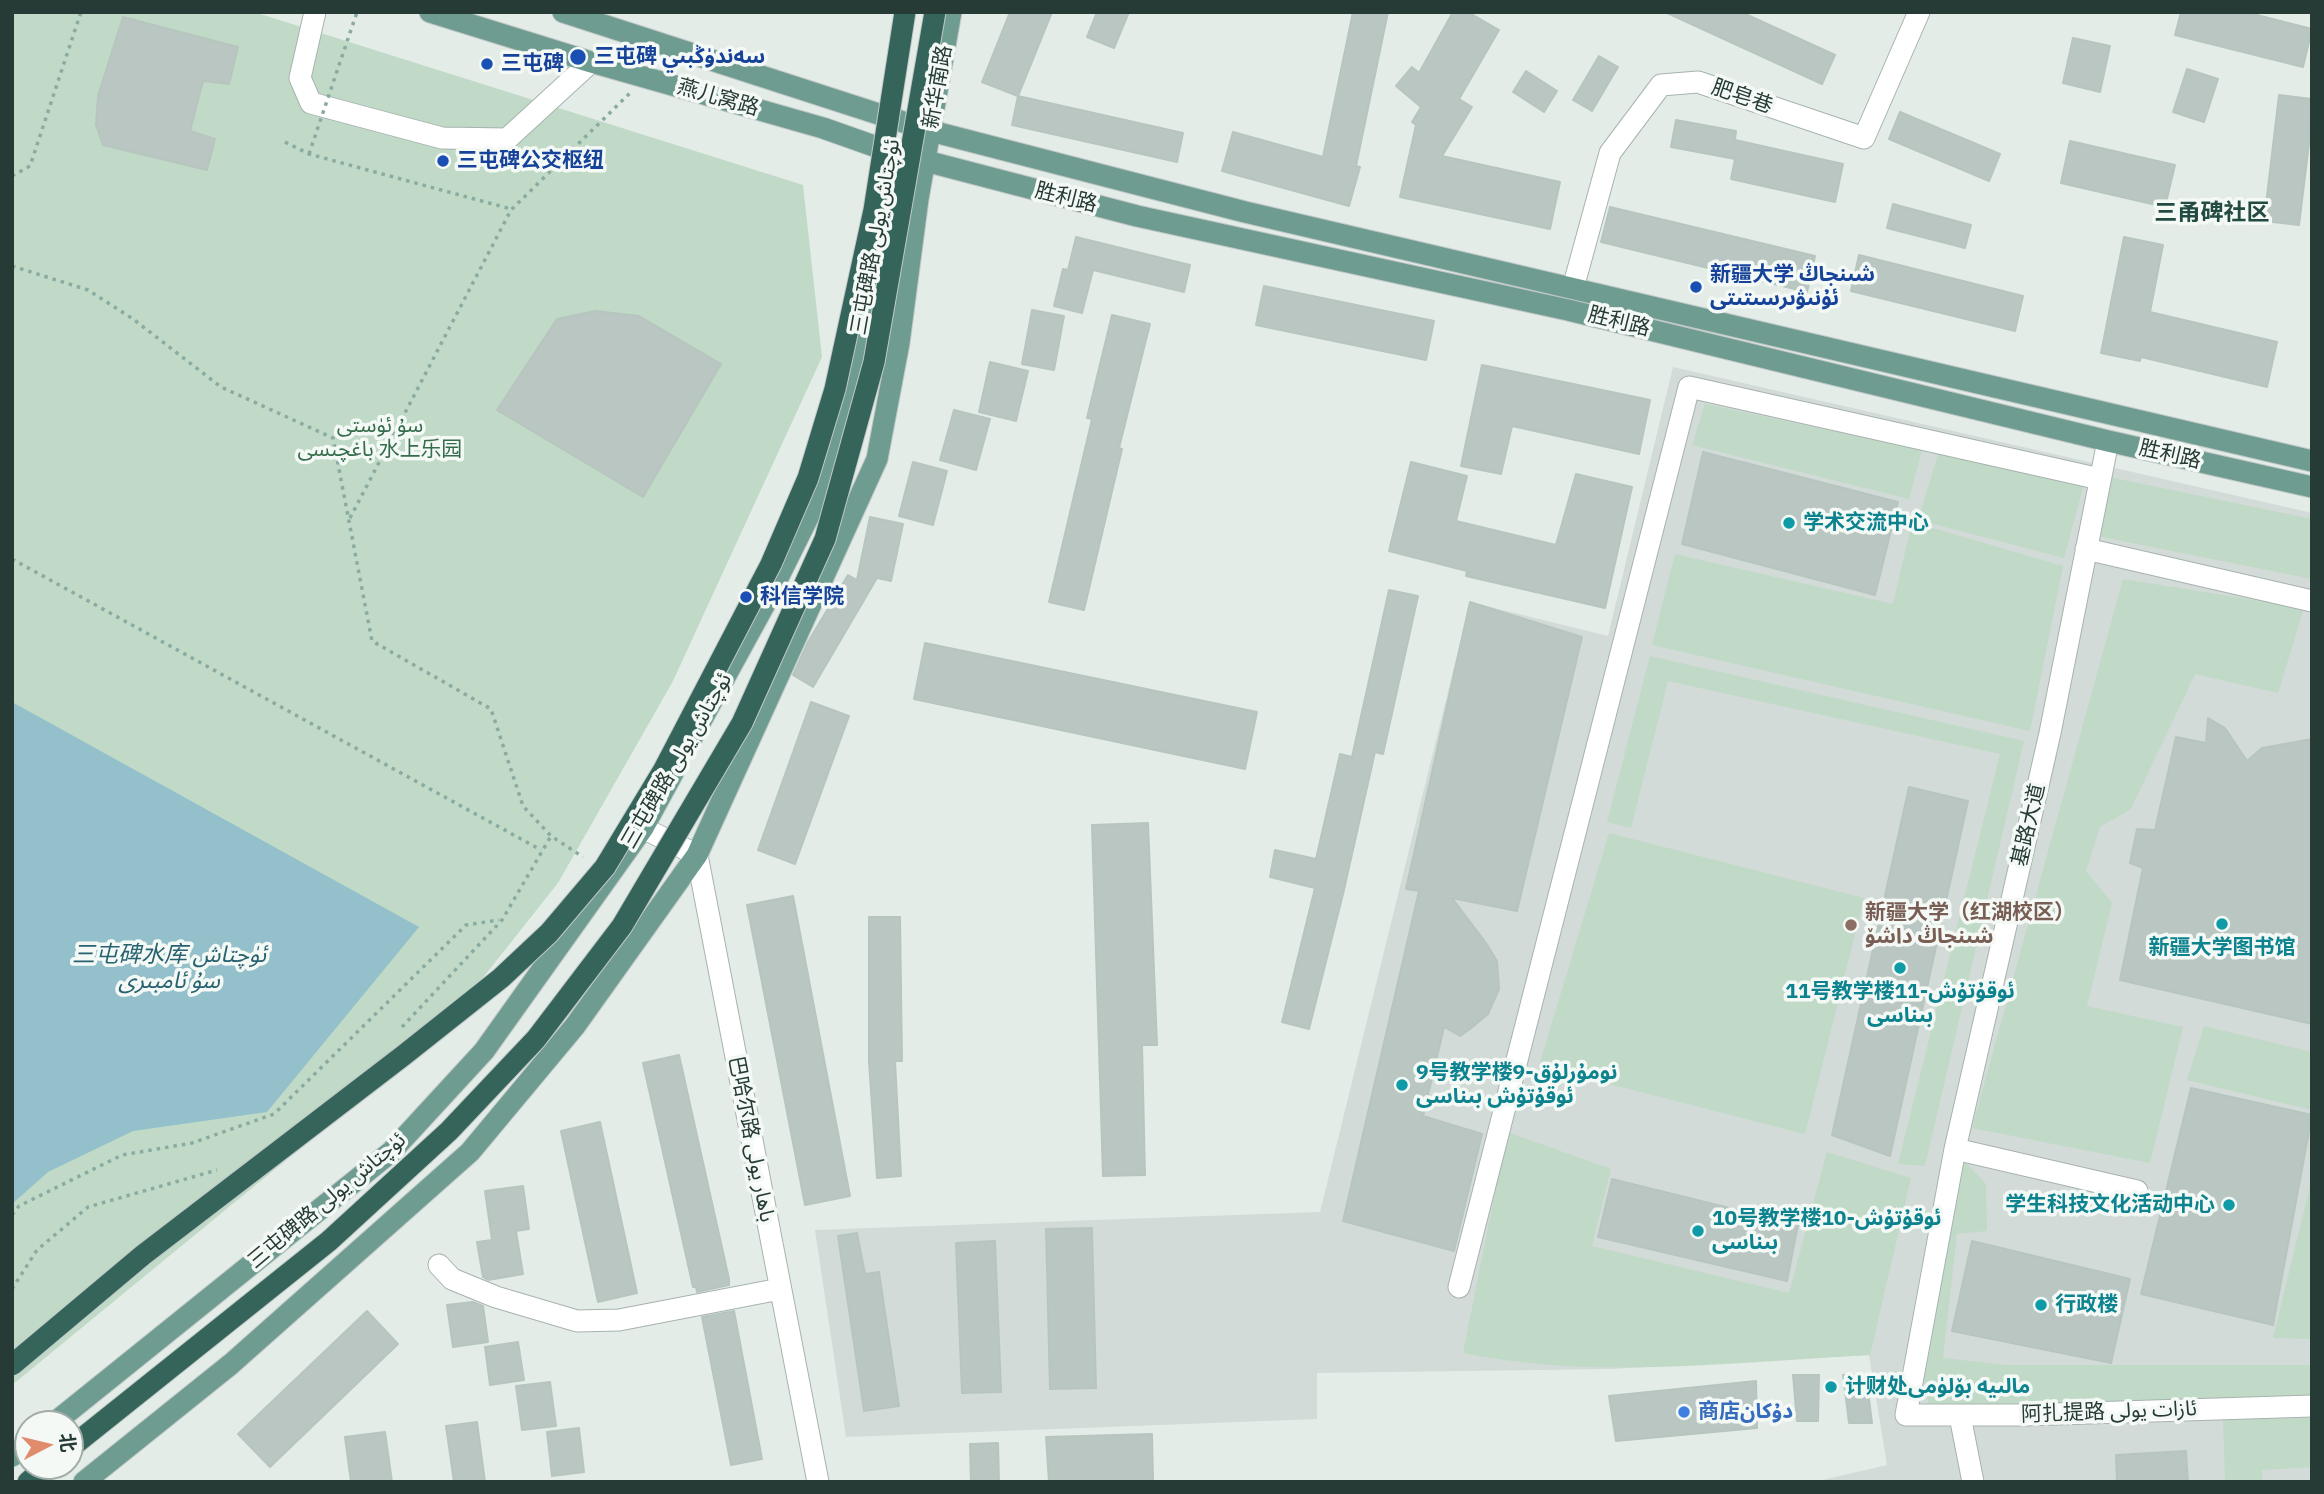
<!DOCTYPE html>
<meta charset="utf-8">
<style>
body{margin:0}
#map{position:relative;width:2324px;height:1494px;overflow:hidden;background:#e4ece8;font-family:"IBM Plex Sans","Noto Sans SC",sans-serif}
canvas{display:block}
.frame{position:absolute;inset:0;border:14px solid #263b36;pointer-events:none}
.north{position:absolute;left:14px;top:1410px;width:70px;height:70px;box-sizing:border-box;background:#f4f9f6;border:2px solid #a2ada9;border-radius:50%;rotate:83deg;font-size:19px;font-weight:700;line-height:28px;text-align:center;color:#263b36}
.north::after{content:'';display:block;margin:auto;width:24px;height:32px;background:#e18b6d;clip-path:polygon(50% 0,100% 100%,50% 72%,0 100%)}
</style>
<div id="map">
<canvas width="2324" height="1494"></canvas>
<div class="frame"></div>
<div class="north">北</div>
</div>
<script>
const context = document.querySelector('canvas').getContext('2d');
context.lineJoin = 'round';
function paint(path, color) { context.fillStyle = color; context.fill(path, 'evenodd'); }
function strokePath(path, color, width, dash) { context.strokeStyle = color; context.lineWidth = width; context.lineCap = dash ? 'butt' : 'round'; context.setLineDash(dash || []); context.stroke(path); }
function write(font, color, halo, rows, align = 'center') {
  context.font = font + ' "IBM Plex Sans","Noto Sans Arabic","Noto Sans SC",sans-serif'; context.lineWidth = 7; context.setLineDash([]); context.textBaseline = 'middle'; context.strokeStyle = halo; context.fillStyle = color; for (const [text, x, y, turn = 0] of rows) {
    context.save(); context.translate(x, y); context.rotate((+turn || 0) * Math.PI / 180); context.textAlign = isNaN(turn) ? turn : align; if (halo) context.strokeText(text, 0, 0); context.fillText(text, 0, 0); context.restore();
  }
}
paint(new Path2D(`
 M1673 367 2312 513V1482H1814L1887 1465 1869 1355 1611 1369 1317 1373V1419L846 1437 815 1230 1320 1212 1470 602 1608 636Z`), '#d2dbd7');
paint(new Path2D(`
 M12 12H254L803 185 822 357 673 681 558 883 435 1038 12 1385Z
 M1705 404 1922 450 1909 499 1692 445Z
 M1940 448 2084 484 2064 558 1918 520Z
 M2109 477 2312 519V579L2097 536Z
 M1912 522 2063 566 2030 731 1652 645 1675 554 1893 604Z
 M2123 579 2304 608 2278 693 2195 674 2131 809 2100 827 2086 871 2112 903 2087 1006 2183 1027 2150 1163 1972 1128Z
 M1650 656 2024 741 1925 1166 1898 1164 2000 754 1668 681 1631 828 1607 822Z
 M1609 833 1864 898 1805 1134 1539 1066Z
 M2204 1026 2312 1052V1110L2187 1080Z
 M1507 1132 1611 1169 1592 1246 1789 1293 1827 1152 1911 1178 1870 1355C1735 1362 1596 1380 1463 1353Z
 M1965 1162 1986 1184 1987 1231 1957 1234 1943 1358 2006 1365H2312V1405L1930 1410 1920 1364 1951 1191Z
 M2312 1178V1339L2273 1338Z
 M2312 1418V1467L2262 1470V1482H2225L2223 1420Z`), '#c0dac7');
paint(new Path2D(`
 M12 702 419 927 267 1112 133 1131 48 1172 12 1204Z`), '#93c0ca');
const building = new Path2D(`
 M1010 12H1052L1018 96 982 82Z
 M1097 12H1129L1114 48 1087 37Z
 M1353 12H1388L1356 166 1360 167 1349 206 1222 171 1233 132 1323 157Z
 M1453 12H1468L1499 30 1459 99 1472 107 1442 156 1560 182 1550 229 1400 197 1416 125 1412 122 1421 107 1396 86 1412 67 1419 73Z
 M1665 12H1741L1835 55 1822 84Z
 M2181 12H2245L2312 29 2303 67 2175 35Z
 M123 17 238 47 229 84 203 81 190 131 215 139 207 170 103 145 96 125 98 96Z
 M2073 38 2110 46 2100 92 2063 83Z
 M1599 56 1618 67 1592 111 1573 100Z
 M2187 69 2218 79 2204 122 2173 112Z
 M1526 71 1557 91 1544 112 1513 92Z
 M2279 95 2312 99V119L2299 225 2264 221Z
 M1018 96 1183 133 1177 162 1012 125Z
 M1900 112 2000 154 1989 181 1889 139Z
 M1676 120 1736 131 1735 140 1843 164 1835 202 1731 179 1735 159 1671 147Z
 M2070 141 2175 165 2165 207 2061 183Z
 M1893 204 1971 225 1965 248 1887 228Z
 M1610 207 1815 256 1807 292 1601 242Z
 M1076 237 1190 265 1184 292 1093 270 1082 313 1054 306 1063 269 1068 270Z
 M2124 237 2163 245 2150 312 2277 342 2267 387 2141 357 2140 361 2101 353Z
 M1859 255 2023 296 2015 331 1851 291Z
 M1264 286 1434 321 1426 360 1256 325Z
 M1032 310 1064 316 1054 370 1022 364Z
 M595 311 639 316 721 364 643 497 497 410 557 319Z
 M1112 315 1150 324 1119 448 1122 449 1084 610 1049 602 1092 419 1087 418Z
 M990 362 1028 371 1016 421 979 412Z
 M1482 365 1650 400 1639 454 1512 426 1501 474 1461 466Z
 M954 410 990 419 976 470 940 460Z
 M1703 452 1898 502 1875 595 1682 544Z
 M913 462 947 471 933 525 899 516Z
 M1411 462 1467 476 1456 521 1556 545 1576 474 1632 487 1605 608 1466 576 1467 571 1389 551Z
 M870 517 903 524 891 581 877 578 813 687 793 675 808 642 848 575 857 580Z
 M1389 590 1418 596 1383 754 1375 752 1343 894 1309 1029 1282 1022 1315 888 1270 877 1275 850 1316 859 1340 754 1352 757Z
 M1470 602 1582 637 1517 911 1452 898 1486 943 1497 961 1499 989 1488 1014 1470 1029 1460 1036 1444 1027 1423 1116 1482 1134 1454 1251 1343 1221 1419 891 1406 889Z
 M925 643 1257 712 1245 769 914 699Z
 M811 702 849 716 795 864 758 850Z
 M2208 718 2225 728 2247 761 2262 748 2312 739V1024L2120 980 2143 868 2130 863 2137 829 2155 830 2176 737 2206 743Z
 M1909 787 1968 801 1890 1156 1832 1135Z
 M1148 823 1157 1045H1142L1145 1175 1103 1176 1092 825Z
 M793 896 850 1196 805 1205 747 905Z
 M869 917H900L902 1061H895L901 1176 877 1178 869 1062Z
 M679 1055 729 1279V1285L697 1292 696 1287H693L643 1063Z
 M2191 1088 2312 1115 2273 1325 2141 1294Z
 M600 1122 637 1293 598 1302 561 1131Z
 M1612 1179 1798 1225 1787 1281 1598 1237Z
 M523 1186 529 1229 516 1231 523 1274 488 1280 483 1277 477 1242 492 1240 485 1191Z
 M1092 1228 1096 1388 1050 1389 1046 1229Z
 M857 1233 865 1274 879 1272 899 1406 864 1411 838 1236Z
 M995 1241 1001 1392 962 1393 956 1243Z
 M1972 1241 2130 1279 2111 1363 1952 1331Z
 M473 1302 483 1306 488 1342 453 1347 447 1305Z
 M367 1311 398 1344 270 1467 238 1434Z
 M734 1311 762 1459 731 1465 702 1317Z
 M518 1342 524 1380 490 1385 485 1347Z
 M1793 1375H1819L1818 1421H1797Z
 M1843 1375H1866L1872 1423H1849Z
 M1756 1381 1757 1428 1616 1441 1609 1396Z
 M550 1382 556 1426 522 1430 516 1386Z
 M477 1422 485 1482H454L446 1426Z
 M579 1428 584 1472 552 1476 547 1432Z
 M385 1432 392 1482H351L345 1437Z
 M1152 1434 1153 1482H1049L1046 1437Z
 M998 1443 999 1482H971L970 1444Z
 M2186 1451 2188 1482H2117L2116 1455Z`);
paint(building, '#bac6c1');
strokePath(building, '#b7c5bf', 2);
const minor = new Path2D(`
 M315 12 300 78 311 103 442 138 507 139 591 62
 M1573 288 1610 153 1661 85 1698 82 1864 138 1919 12
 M2108 441 2050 733 1955 1149 1906 1415H2025L2312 1406
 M2086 549 2312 601
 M643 828 697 855 818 1482
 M1955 1149 2137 1191
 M439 1265 452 1279 496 1297 577 1321 619 1320 780 1289
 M1459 1287 1689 387 2100 479
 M1960 1416 1973 1482`);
const major = new Path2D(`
 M430 12 591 62 823 128 891 152 1137 216 1568 310 2108 441 2312 487
 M563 12 931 131 1245 212 2312 461
 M690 741 766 602 836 461 872 263
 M53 1424 391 1152 484 1051 643 828 673 773
 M12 1456 28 1444
 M84 1482 231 1364 470 1152 575 1026 697 855 877 459 899 343 918 199 951 12`);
const highway = new Path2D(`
 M28 1482 47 1466`);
strokePath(minor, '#a7b3af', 23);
strokePath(major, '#c2c8c7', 23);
strokePath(highway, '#c2c8c7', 23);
strokePath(new Path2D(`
 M285 142 309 154 511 209
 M12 176 30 166 81 12
 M12 266 88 290 133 319 221 387 333 438 372 641 491 709 523 806 551 836 583 857
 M350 518 511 210 630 93
 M12 559 541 850
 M402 1027 502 920 551 836
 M12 1215 19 1206 122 1155 192 1143 274 1114 466 925 499 920
 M12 1289 37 1250 88 1207 217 1170`), '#89aba1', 3.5, [3.5, 5]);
strokePath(minor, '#fff', 21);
strokePath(major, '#6e9c91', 21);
strokePath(highway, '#35645b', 21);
const highwayBridge = new Path2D(`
 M12 1365 143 1255 404 1055 501 978 549 933 605 867 663 771 771 564 808 478 835 389 874 210 905 12
 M70 1448 329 1241 449 1131 536 1039 622 926 742 723 825 539 874 362 935 12`);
strokePath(highwayBridge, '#c2c8c7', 23, []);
strokePath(new Path2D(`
 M309 154 357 12`), '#89aba1', 3.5, [3.5, 5]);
strokePath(highwayBridge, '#35645b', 21);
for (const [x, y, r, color] of [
 [578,57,9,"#1a4fb4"],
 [487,64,7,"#1a4fb4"],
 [443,161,7,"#1a4fb4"],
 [1696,287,7,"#1a4fb4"],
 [1789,523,7,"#0f9aa8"],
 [746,597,7,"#1a4fb4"],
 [2222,924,7,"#0f9aa8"],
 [1851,925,7,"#8d6e63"],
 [1900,968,7,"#0f9aa8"],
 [1402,1085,7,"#0f9aa8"],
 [2229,1205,7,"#0f9aa8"],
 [1698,1231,7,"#0f9aa8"],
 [2041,1305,7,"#0f9aa8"],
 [1831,1387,7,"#0f9aa8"],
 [1684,1412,7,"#3f7fe0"]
]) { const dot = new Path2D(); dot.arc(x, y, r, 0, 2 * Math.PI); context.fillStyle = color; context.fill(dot); strokePath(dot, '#f4f9f6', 2.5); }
write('bold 21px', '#164399', '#f4f9f6', [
 ["三屯碑 سەندۈڭبىي",594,57],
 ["三屯碑",501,64],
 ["三屯碑公交枢纽",457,161],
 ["新疆大学 شىنجاڭ",1710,275],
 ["ئۇنىۋىرسىتىتى",1710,299],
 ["科信学院",760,597]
], 'left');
write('21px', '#263b36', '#f4f9f6', [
 ["新华南路",938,87,-80],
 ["肥皂巷",1742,97,19],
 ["燕儿窝路",718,98,16],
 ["胜利路",1066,198,14],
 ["三屯碑路 ئۈچتاش يولى",876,237,-80],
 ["胜利路",1619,322,14],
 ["胜利路",2170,455,13],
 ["三屯碑路 ئۈچتاش يولى",677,761,-60],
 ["基路大道",2029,825,-77],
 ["巴哈尔路 باھار يولى",751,1139,79],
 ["三屯碑路 ئۈچتاش يولى",327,1201,-40],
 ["阿扎提路 ئازات يولى",2109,1412,-2]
]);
write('21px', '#356d4c', '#f4f9f6', [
 ["سۇ ئۈستى",380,426],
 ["باغچىسى 水上乐园",380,450]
]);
write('bold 21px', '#0d838f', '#f4f9f6', [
 ["学术交流中心",1803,523],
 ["新疆大学图书馆",2222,948,"center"],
 ["11号教学楼11-ئوقۇتۇش",1900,992,"center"],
 ["بىناسى",1900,1016,"center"],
 ["9号教学楼9-نومۇرلۇق",1416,1073],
 ["ئوقۇتۇش بىناسى",1416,1097],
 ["学生科技文化活动中心",2215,1205,"right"],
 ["10号教学楼10-ئوقۇتۇش",1712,1219],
 ["بىناسى",1712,1243],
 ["行政楼",2055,1305],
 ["计财处مالىيە بۆلۈمى",1845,1387]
], 'left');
write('bold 21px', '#785e54', '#f4f9f6', [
 ["新疆大学（红湖校区）",1865,913],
 ["شىنجاڭ داشۆ",1865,937]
], 'left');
write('bold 21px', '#366cbe', '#f4f9f6', [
 ["商店دۇكان",1698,1412]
], 'left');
write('bold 23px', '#244b42', '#f4f9f6', [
 ["三甬碑社区",2212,213]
]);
write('italic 23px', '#276270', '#f4f9f6', [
 ["三屯碑水库 ئۈچتاش",169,955],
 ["سۇ ئامبىرى",169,981]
]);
</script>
